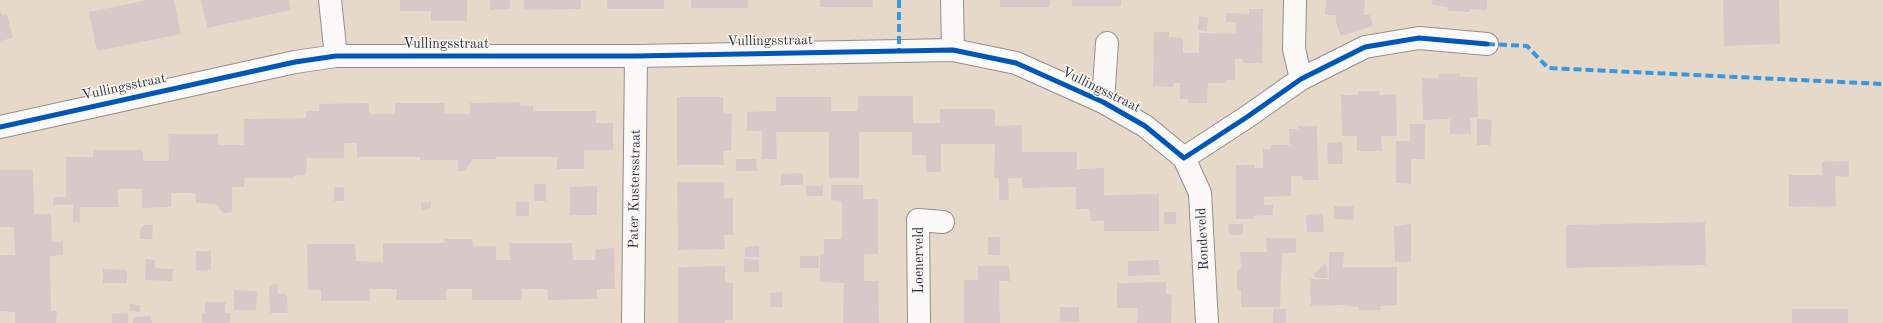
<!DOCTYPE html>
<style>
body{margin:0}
canvas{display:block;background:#e7d9ca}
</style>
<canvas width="1883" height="323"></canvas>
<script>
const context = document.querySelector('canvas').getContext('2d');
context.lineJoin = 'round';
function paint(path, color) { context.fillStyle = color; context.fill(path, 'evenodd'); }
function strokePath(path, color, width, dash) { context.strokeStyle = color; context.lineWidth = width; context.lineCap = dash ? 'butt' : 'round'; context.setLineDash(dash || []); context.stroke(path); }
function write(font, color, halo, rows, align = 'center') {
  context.font = font + ' "Old Standard TT",serif'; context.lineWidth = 3; context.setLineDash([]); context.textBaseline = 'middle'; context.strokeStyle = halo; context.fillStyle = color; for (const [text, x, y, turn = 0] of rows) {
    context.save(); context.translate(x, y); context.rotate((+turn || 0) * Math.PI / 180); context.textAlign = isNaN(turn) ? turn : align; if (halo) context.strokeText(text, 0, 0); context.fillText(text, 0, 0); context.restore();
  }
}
paint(new Path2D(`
 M147 0H174L181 34 97 51 89 12Z
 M201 0H289L291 10 207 28Z
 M400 0H467V21H431V11H400Z
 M490 0H510V9L490 10Z
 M524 0H581V9L524 10Z
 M607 0H664V9H607Z
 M691 0H748V8H691Z
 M820 0H873V7H820Z
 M1000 0H1050V7H1000Z
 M1072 0H1121V6H1072Z
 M1326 0H1365L1364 15H1370L1373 26 1341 36 1336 22V15H1325Z
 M1432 0H1487V10L1470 9V12L1448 11V7L1432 5Z
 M1723 0H1779L1780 44 1724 46Z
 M1249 9H1263L1262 63H1243V59H1235V80H1226V83H1208L1207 103H1188V99H1180V83H1173V87L1153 86 1154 32H1169V37L1183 38V53H1199V33L1236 34V23L1226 22V13L1249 14Z
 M0 11 2 15 7 14 13 38 0 41Z
 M1199 16 1208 17 1207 31 1198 30Z
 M1439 74H1460V77H1477L1478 117 1470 118 1471 134H1450V119L1423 120 1422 78H1439Z
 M1358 91H1379L1380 95 1396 94 1397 136H1381L1382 151H1357V136H1342L1341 95H1358Z
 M858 96H913V123H940V109H995V126L1022 125V152H1077V169L1104 168V195L1159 194V231H1104V221H1091L1090 209H1076V187L1022 188V178H1008L1009 200H999V178H994L995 144H941V172H926V155H912V132H859V178H829V132H776L777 159H762V131H747V112L776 111V97H831V111H858Z
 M677 97H723V112L732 114 731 151H723L724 165H677Z
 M520 102V106H533V111H596V123H613V150H584V169H557V157H496V159H473L464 171H458V160H420V157H357V143H344V158H307L306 175 293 176V178H245L244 187H232V212L224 213 215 204 196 203 195 193H171V207L142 208V189H117L119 207H80V223L73 222V205H53V197H66V157H93V150H143V161H169L168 134H218V145H244V119L306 118V111H319V104L369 103V114H395V103H445L444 114H471L470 103Z
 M1477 119 1492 120 1490 145H1477Z
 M1410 124H1425V159H1411V184L1396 183V141H1410Z
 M1298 126H1317L1318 180H1303L1302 176H1291V196L1264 197V205H1273V215L1253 216V219H1236V165H1255V168H1263V149H1271V145H1290L1289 129H1298Z
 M1342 142 1343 164H1328L1327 143Z
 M736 159H756L757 171H736Z
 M1849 161V177L1835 176 1836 206 1789 207V175H1822V162Z
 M0 170H33L34 214H51L52 242H63V255L50 256 51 311H57L56 323H15V312L0 311V255H15L14 227H0Z
 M803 173V185H781V174Z
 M677 182H724V198H733V235H724L725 249 678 250Z
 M534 184H546V201H534Z
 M831 185H863V199H878V254H864V281H878L879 323H843L844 283 820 282V254H824V239H842V201L831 200Z
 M597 186V215H570V187Z
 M806 186H823V196H806Z
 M334 187H344V201H334Z
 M421 202H431V207L427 210H421Z
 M516 202H529V216H516Z
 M1334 206H1353L1354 220 1334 219Z
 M1164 212H1176V224H1164Z
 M1323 214 1324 232H1307L1306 215Z
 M1705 222 1706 265 1566 268V225Z
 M1228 224H1243V235H1229Z
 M1411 224V262H1395L1394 226Z
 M144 225H153L152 239H140V229Z
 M988 237H1000V255H988Z
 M1266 238H1296V253H1282L1280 307H1241V290H1237V269H1241L1240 252H1267Z
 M445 239H472L473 246H496V260H510L509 243H572L573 260H595L596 249 614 248 615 289H597V299L548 300 547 289H522V300H472V289H446V300H396L397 289H370V301H321V290H308L307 244H355L356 261 383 262V243H444Z
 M759 246V257H745V247Z
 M196 251H211V270L196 271Z
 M1329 252H1344L1343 267H1397V305L1380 306 1381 310H1359V307L1342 305 1311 306 1310 279H1329Z
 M800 256H819V268H800Z
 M146 259 155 260V268L173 269 172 281 145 280Z
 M744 259 759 260V272H744Z
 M1159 260 1160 275 1128 276V261Z
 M1324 264 1327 267 1328 278H1316L1313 275Z
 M725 266V283H733V320H725V323H678V267Z
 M978 266H1009L1010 281H999L1000 323H964V280H978Z
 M103 269 127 270V283H103Z
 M1166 282V294H1172L1171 323H1137L1138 308H1117V283Z
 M277 284 278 294H287L288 313H270L269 285Z
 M234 290 257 291 256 310H234Z
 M782 292 783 307H771L770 293Z
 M205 302H225V313H230V323H202V313H205Z
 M130 304 140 305V312L130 311Z
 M1060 307H1079V322H1060Z
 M1273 309H1286V323H1273Z
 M1792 309H1848V323H1792Z
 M112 313 128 314V323H112Z
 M151 316 152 323H133V317Z`), '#d9c8c8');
const minor = new Path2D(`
 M330 0 336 56
 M952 0 953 50
 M1295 0 1294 49 1301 79
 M1103 102 1107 43
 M0 127 295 62 336 56H636L953 50 1016 63 1103 102 1145 126 1184 158 1247 117 1301 79 1365 47 1419 38 1487 44
 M1184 158 1200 193 1207 323
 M633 323 636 56
 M919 323 918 220 943 222`);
strokePath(minor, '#928e8e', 24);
strokePath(minor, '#fbf9f7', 22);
strokePath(new Path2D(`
 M899 0V51
 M1487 44 1527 46 1548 68 1883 84`), '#3a97de', 4, [8, 4]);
strokePath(new Path2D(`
 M0 127 295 62 336 56H636L953 50 1016 63 1103 102 1145 126 1184 158 1247 117 1301 79 1365 47 1419 38 1487 44`), '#0057b8', 5);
write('14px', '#1b2f5e', '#fcf5e5', [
 ["Vullingsstraat",770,41,-1],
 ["Vullingsstraat",446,44],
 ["Vullingsstraat",124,87,-12],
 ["Vullingsstraat",1101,90,26],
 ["Pater Kustersstraat",635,189,-89],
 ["Rondeveld",1203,239,-93],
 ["Loenerveld",919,260,-90]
]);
</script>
